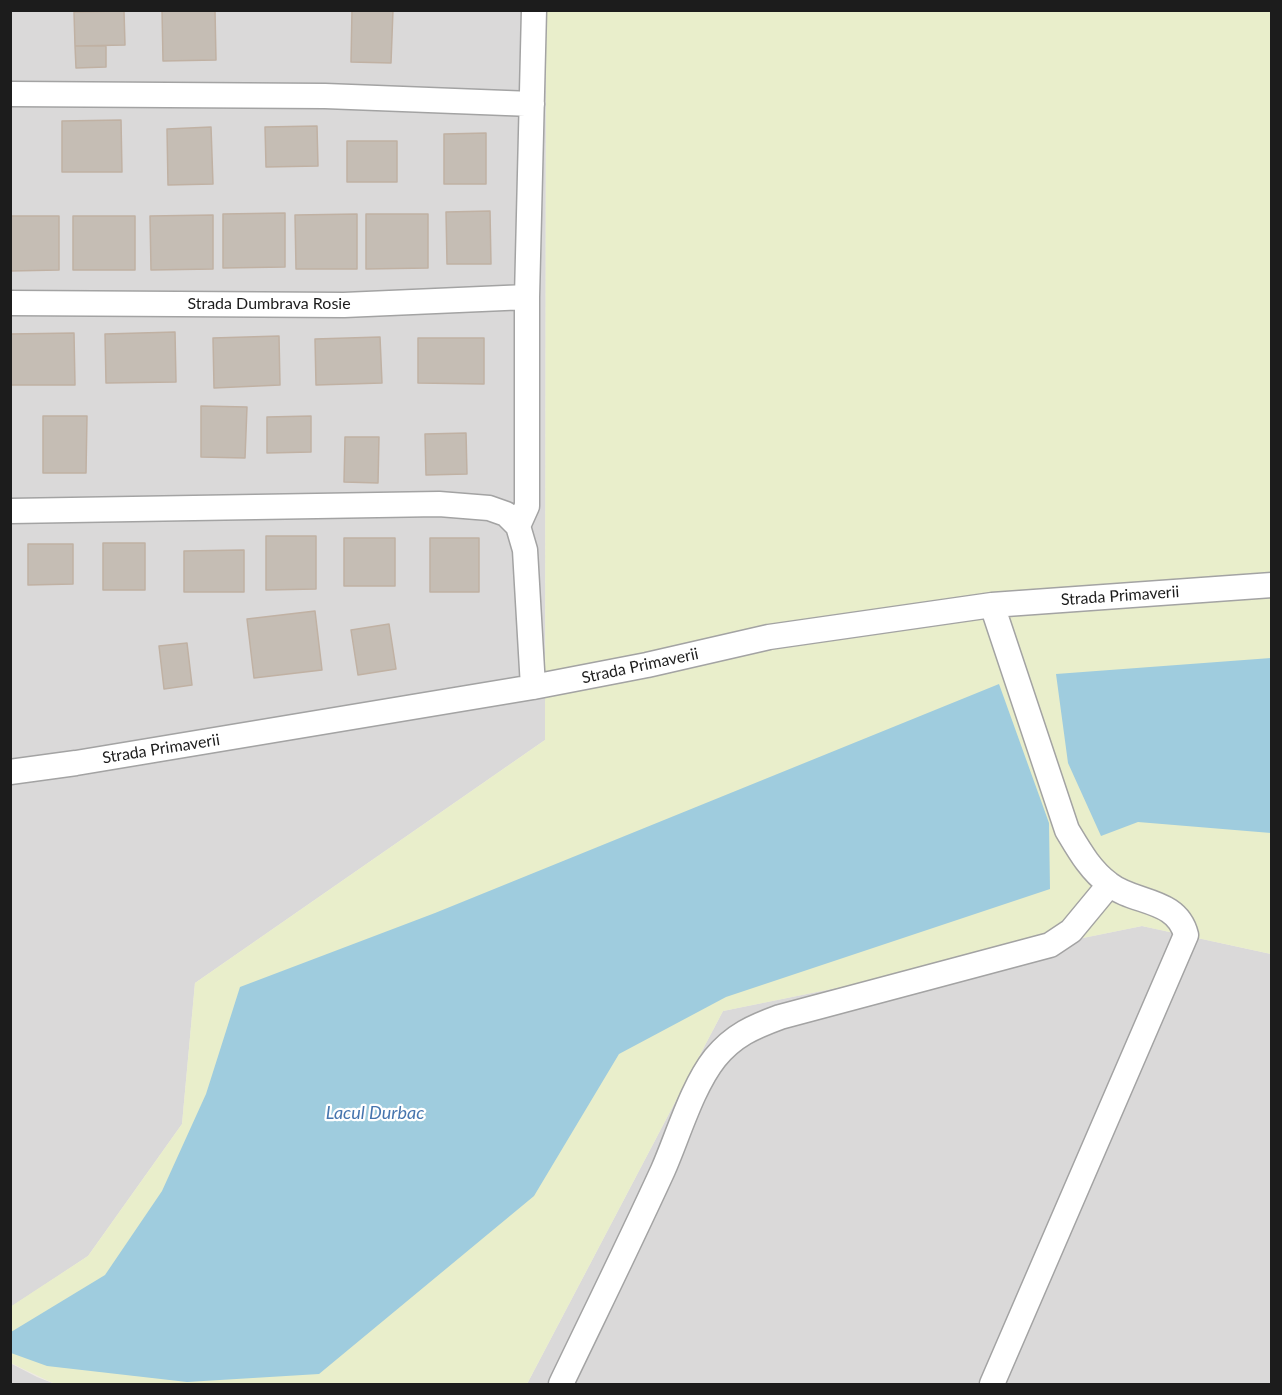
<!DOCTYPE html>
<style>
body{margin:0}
#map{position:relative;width:1282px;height:1395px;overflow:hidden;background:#eeeae1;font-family:Lato,sans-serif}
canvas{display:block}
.frame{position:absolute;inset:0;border:12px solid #1c1c1c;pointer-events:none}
</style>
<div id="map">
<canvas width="1282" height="1395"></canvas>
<div class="frame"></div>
</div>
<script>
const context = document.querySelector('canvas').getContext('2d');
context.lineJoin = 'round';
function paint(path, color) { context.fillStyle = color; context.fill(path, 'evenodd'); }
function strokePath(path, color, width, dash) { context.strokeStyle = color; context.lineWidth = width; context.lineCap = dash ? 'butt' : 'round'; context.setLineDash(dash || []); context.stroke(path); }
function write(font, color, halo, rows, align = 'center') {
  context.font = font + ' Lato,sans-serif'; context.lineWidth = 4.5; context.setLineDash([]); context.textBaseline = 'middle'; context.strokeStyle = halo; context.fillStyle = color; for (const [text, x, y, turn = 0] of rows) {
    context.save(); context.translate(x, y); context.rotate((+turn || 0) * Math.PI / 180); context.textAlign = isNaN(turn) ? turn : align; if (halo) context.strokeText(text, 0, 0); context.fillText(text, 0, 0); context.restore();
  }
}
paint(new Path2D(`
 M11 11H546L545 740 195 983 182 1124 88 1256 11 1307Z
 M1142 926 1271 954V1384H527L723 1011Z
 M10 1363 37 1377 55 1384H11Z`), '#dad9d9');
paint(new Path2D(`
 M546 11H1271V954L1142 926 723 1011 527 1384H55L11 1363 10 1307 88 1256 182 1124 195 983 545 740Z`), '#e9eecb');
paint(new Path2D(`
 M1271 658V833L1138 822 1101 836 1068 763 1056 674Z
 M999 684 1049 823 1050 889 726 997 619 1054 534 1196 319 1374 187 1382 47 1366 11 1353V1332L105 1275 162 1191 206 1094 240 987 435 913Z`), '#9fccde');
const building = new Path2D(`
 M162 10H215L216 60 163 61Z
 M352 10H393L391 63 351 62Z
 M124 11 125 45 75 46 74 12Z
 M75 46H106V67L76 68Z
 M121 120 122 172H62V121Z
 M317 126 318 166 266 167 265 127Z
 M211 127 213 184 168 185 167 129Z
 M486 133V184H444V134Z
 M347 141H397V182H347Z
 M490 211 491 264H447L446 212Z
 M285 213V267L223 268V214Z
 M357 214V269H296L295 215Z
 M366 214H428V268L366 269Z
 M213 215V269L151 270 150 216Z
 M10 216H59V270L10 271Z
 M73 216H135V270H73Z
 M175 332 176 382 106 383 105 334Z
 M74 333 75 385H10V334Z
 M279 336 280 385 214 388 213 338Z
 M380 337 382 383 316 385 315 339Z
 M418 338H484V384L418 383Z
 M201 406 247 407 245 458 201 457Z
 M43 416H87L86 473H43Z
 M311 416V452L267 453V417Z
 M466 433 467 474 426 475 425 434Z
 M345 437H379L378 483 344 482Z
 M266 536H316V589L266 590Z
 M344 538H395V586H344Z
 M430 538H479V592H430Z
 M103 543H145V590H103Z
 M28 544H73V584L28 585Z
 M244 550V592H184V551Z
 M315 611 322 670 254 678 247 619Z
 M389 624 396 669 358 675 351 630Z
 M187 643 192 685 164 689 159 646Z`);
paint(building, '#c5bdb4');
strokePath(building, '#c0b1a3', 1.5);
const street = new Path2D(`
 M10 94 325 96 532 104
 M10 303 344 305 527 297
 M10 511 439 504 489 508 506 514 518 526 525 550 533 687
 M518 526 527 506V297L534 10
 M992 605 1067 830C1079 850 1090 870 1109 884 1134 904 1177 898 1186 935L992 1384
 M10 772 76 763 533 687 647 665 769 637 992 605 1272 585
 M561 1384C595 1313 630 1242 663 1170 678 1136 692 1087 715 1058 734 1035 753 1027 780 1017L1050 945 1071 931 1109 885`);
strokePath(street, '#a3a3a3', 27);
strokePath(street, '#fff', 24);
write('16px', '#1c1c1c', '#fff', [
 ["Strada Dumbrava Rosie",269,304],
 ["Strada Primaverii",1120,596,-4],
 ["Strada Primaverii",640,666,-12],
 ["Strada Primaverii",161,749,-9]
]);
write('italic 18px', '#4675ae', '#fff', [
 ["Lacul Durbac",375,1113]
]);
</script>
